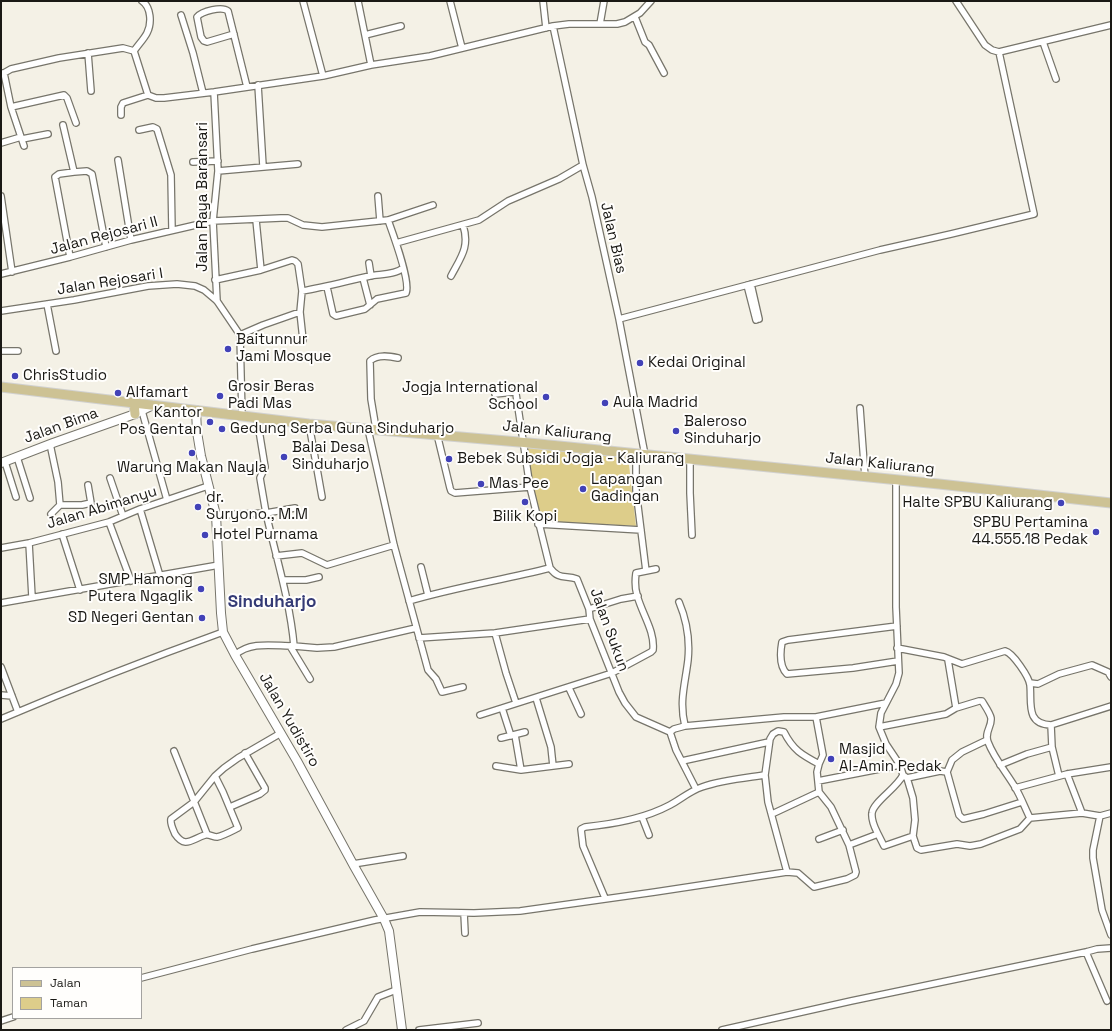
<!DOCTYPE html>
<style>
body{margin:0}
#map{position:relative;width:1112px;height:1031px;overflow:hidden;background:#f4f1e6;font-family:"Space Grotesk",sans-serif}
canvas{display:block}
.frame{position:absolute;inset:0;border:2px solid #1a1915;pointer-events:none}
.legend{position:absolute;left:12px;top:967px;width:130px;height:52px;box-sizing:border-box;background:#fffefc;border:1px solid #a3a2a0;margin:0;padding:5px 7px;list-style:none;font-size:12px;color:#1a1915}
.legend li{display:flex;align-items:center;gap:8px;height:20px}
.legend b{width:20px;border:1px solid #a3a2a0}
</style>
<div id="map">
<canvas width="1112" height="1031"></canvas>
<div class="frame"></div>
<ul class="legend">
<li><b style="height:5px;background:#cdc294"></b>Jalan</li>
<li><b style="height:11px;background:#ddcd8a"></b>Taman</li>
</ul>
</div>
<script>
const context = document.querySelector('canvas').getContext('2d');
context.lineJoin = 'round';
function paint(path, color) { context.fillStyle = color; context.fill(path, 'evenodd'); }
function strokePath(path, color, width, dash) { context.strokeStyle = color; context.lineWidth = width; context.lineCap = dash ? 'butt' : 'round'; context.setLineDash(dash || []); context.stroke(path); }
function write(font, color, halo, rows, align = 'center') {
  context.font = font + ' "Space Grotesk",sans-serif'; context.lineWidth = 4; context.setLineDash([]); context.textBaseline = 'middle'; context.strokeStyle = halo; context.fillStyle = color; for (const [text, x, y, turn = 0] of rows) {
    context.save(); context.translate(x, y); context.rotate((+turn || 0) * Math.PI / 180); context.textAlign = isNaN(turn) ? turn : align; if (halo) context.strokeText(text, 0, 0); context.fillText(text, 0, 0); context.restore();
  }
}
paint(new Path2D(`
 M525 446 628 456 636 526 540 521Z`), '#ddcd8a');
const street = new Path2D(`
 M303 1 323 76
 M358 1 371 65
 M450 1 462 48
 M543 1 546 28
 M956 1 985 45 992 50 999 52 1111 25
 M181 15 193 53 203 93
 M635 17 645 42 649 45 664 73
 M600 24 604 1
 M553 26 583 165 592 197 619 319 645 455
 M234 34 207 42 204 41 201 37 197 17C202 11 222 6 228 11L247 87
 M365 35 401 26
 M1043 42 1056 79
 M134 51C138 45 144 39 147 33 152 23 151 7 142 1
 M88 53 91 91
 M1 73H4L11 69 59 58 123 48 134 51 148 95 156 98H164L214 92 323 76 371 65 430 56 553 26 569 24H617L625 22 640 13 651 1
 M4 73 11 107 24 146
 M258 85 263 166
 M214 92 218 171 213 221 217 301
 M11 107 64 95 67 98 76 123
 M121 115V107L123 103 148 95
 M63 125 74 172 59 174 55 177 70 257
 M139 130 153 127 157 129 171 175 172 230
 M22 139 48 134
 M1 143 21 137
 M118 160 131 240
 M193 162 218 161
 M218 171 298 164
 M74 172 87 171 92 174 106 247
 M1 196 12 272
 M378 196 380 221
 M256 220 261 270
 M396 243 479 220 508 201 559 179 583 165
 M369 263 371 276
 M1 274 70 257 131 240 213 221 281 218H288L303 225 322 227 388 220 433 205
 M451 276C461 257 470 247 463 225
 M363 278 370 305
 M215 280 261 270 292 260 295 261 298 264 302 291C325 287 347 281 370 276 380 274 395 275 403 268
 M751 284 759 319
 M747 285 756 320
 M327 287 333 314 336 316 365 309 377 299 406 293C411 282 393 234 388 220
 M47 304 56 351
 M1 311 74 300 148 286 177 284 195 286 204 290 217 301 240 335 242 416
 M300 312 303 340
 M619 319 880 250 951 234 1034 214 999 52
 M240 335 263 325 300 312 302 291
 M1 351H18
 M495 394 514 392 516 394 530 487 550 568C559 580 565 575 577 579L589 609 590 619 619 692 625 703 636 717 670 732 676 750 696 789
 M860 408 865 477
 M142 411 167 500
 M309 424 322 497
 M368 429 394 545 428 670 436 679 442 692 463 687
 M376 429 371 399 370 361C377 354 389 356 398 358
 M437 434 450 488 451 491 455 493 530 487
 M50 444 58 482 60 505 51 514
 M636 454V490L646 571
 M17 457 30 498
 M690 460V493L692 535
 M5 462 16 497
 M110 478 123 516
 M896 481V607L899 673 896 684 881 713 879 727 886 744 900 765 903 775 907 778 913 798 915 820 913 836 917 848 921 850 957 844 970 846 981 844 1020 829 1030 818 1082 813
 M60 505H82L91 503 88 485
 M140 509 160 576
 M216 515 266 513 260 478 265 467 257 418
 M109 522 131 581
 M538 524 641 530
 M62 534 80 590
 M29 543 32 597
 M1 548 29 543 109 522 140 509 208 486
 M276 556 302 553 327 565 394 545
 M421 567 428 595
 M283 580H306L319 577
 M409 601C456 587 503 580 550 568
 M679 602C687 621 690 640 688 660 685 685 679 701 685 726
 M1 603 219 565
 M589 609 621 599 638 596
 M897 626 788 640 782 642C780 653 780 667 787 674L853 668 898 661
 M495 633 506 673 516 703
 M419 638 495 633 590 619
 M290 646 310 679
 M294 646 317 648 334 647 416 628
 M897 648 944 657 962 664 1005 651C1013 653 1029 677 1030 685 1032 702 1025 724 1051 725L1111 706
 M235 655C251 641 273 646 294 646 290 601 276 557 266 513L295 508
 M948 660 956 708
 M1 667 18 712
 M1030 683 1038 684 1059 674 1092 665 1108 672 1111 677
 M569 688 581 714
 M1 695 12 696
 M536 698 551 747 553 766
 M502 708 511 736
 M480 715 612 673 651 652 653 650C655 631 642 614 637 595 635 588 635 580 636 573L656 569
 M816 717 823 755 819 764
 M1 719C74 688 148 659 223 632
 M1051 725 1052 747 1059 776
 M879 727 946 714 956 708 979 701H982C985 706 990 713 991 718 992 727 984 732 988 742 994 758 1006 772 1015 787 1021 797 1025 808 1030 818
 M670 732 674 729 685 726 784 717H816L886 703
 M515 735 521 770
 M501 738 525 732
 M174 751 207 834
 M682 761 769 742
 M1000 765 1027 754 1052 747
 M496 766 521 770 569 764
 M947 772 959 815 963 819 984 814 1022 802
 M1067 774 1082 813 1100 816 1111 813
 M215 776 223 792 238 828C232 831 223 836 217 837 213 837 209 834 205 835 192 839 185 849 175 834 173 829 170 824 171 819L194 802 215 776 224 768 238 758 281 733
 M907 778 940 771 947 772 952 760 962 752 987 740
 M818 781 900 765
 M1015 788 1067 774 1111 767
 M230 807 260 794 265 790V788L245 753
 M772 814 819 792
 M1100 816 1093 850V858L1102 910 1111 935
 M642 817 649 835
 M878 834C875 828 871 821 872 813 873 802 897 788 903 775
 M819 839 843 830
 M353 864 403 856
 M787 872 768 802 765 775 770 739 773 734 778 731 784 732C793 750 802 755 819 764L817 772 819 792 831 807 849 845 878 834 884 846 913 836
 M605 898 583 846 581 829 585 827C614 824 644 819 670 805 681 799 690 791 702 787 722 780 745 778 765 775
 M464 913 465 933
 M1086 952 1107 1001
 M141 978 252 949 375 920 420 912 474 913 520 911 655 892 787 872 798 873 814 887 847 879 855 875 856 872 849 845
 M1 1021 13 1017
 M346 1030 364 1021 378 997 396 990
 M419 1030 478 1023
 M722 1030 851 1001 1086 952 1097 949 1111 948`);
const secondary = new Path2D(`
 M196 410 197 432 201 456 216 515 221 613 223 632 235 655 297 761 354 866 384 919 389 931 402 1030
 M1 463 53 443 135 414 153 405`);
const primary = new Path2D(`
 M1 387 309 424 519 442 939 484 1111 503
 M134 403 135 414`);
strokePath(street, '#77756b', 8);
strokePath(secondary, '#77756b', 10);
strokePath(primary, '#d1d1d0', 11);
strokePath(street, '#fff', 5.5);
strokePath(secondary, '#fff', 8);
strokePath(primary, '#cdc294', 9);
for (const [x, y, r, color] of [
 [228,349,4,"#4242b7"],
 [640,363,4,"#4242b7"],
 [15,376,4,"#4242b7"],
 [118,393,4,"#4242b7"],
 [220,396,4,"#4242b7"],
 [546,397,4,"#4242b7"],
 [605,403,4,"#4242b7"],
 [210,422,4,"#4242b7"],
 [222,429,4,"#4242b7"],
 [676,431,4,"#4242b7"],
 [192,453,4,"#4242b7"],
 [284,457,4,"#4242b7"],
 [449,459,4,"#4242b7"],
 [481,484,4,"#4242b7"],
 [583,489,4,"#4242b7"],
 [525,502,4,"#4242b7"],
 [1061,503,4,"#4242b7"],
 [198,507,4,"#4242b7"],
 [1096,532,4,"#4242b7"],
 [205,535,4,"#4242b7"],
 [201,589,4,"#4242b7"],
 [202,618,4,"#4242b7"],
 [831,759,4,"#4242b7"]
]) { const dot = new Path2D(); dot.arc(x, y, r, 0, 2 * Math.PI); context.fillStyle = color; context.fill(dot); strokePath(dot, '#fffefc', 1.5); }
write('15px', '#1a1915', '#fffefc', [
 ["Jalan Raya Baransari",203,197,-90],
 ["Jalan Rejosari II",104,236,-15],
 ["Jalan Bias",613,238,77],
 ["Jalan Rejosari I",110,282,-9],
 ["Jalan Bima",61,426,-20],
 ["Jalan Kaliurang",557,432,6],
 ["Jalan Kaliurang",880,464,6],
 ["Jalan Abimanyu",102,508,-17],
 ["Jalan Sukun",609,630,70],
 ["Jalan Yudistiro",289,720,60]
]);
write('15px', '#1a1915', '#fffefc', [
 ["Baitunnur",236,340],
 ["Jami Mosque",236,357],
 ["Kedai Original",648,363],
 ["ChrisStudio",23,376],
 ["Grosir Beras",228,387],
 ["Padi Mas",228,404],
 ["Jogja International",538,388,"right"],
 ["School",538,405,"right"],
 ["Alfamart",126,393],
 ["Aula Madrid",613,403],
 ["Kantor",202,413,"right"],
 ["Pos Gentan",202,430,"right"],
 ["Baleroso",684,422],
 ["Sinduharjo",684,439],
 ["Gedung Serba Guna Sinduharjo",230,429],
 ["Balai Desa",292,448],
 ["Sinduharjo",292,465],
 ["Bebek Subsidi Jogja - Kaliurang",457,459],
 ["Warung Makan Nayla",192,468,"center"],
 ["Lapangan",591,480],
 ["Gadingan",591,497],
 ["Mas Pee",489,484],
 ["dr.",206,498],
 ["Suryono., M.M",206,515],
 ["Halte SPBU Kaliurang",1053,503,"right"],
 ["Bilik Kopi",525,517,"center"],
 ["SPBU Pertamina",1088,523,"right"],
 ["44.555.18 Pedak",1088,540,"right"],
 ["Hotel Purnama",213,535],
 ["SMP Hamong",193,580,"right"],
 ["Putera Ngaglik",193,597,"right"],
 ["SD Negeri Gentan",194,618,"right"],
 ["Masjid",839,750],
 ["Al-Amin Pedak",839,767]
], 'left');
write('bold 17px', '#343a75', '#fffefc', [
 ["Sinduharjo",272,602]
]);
</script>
